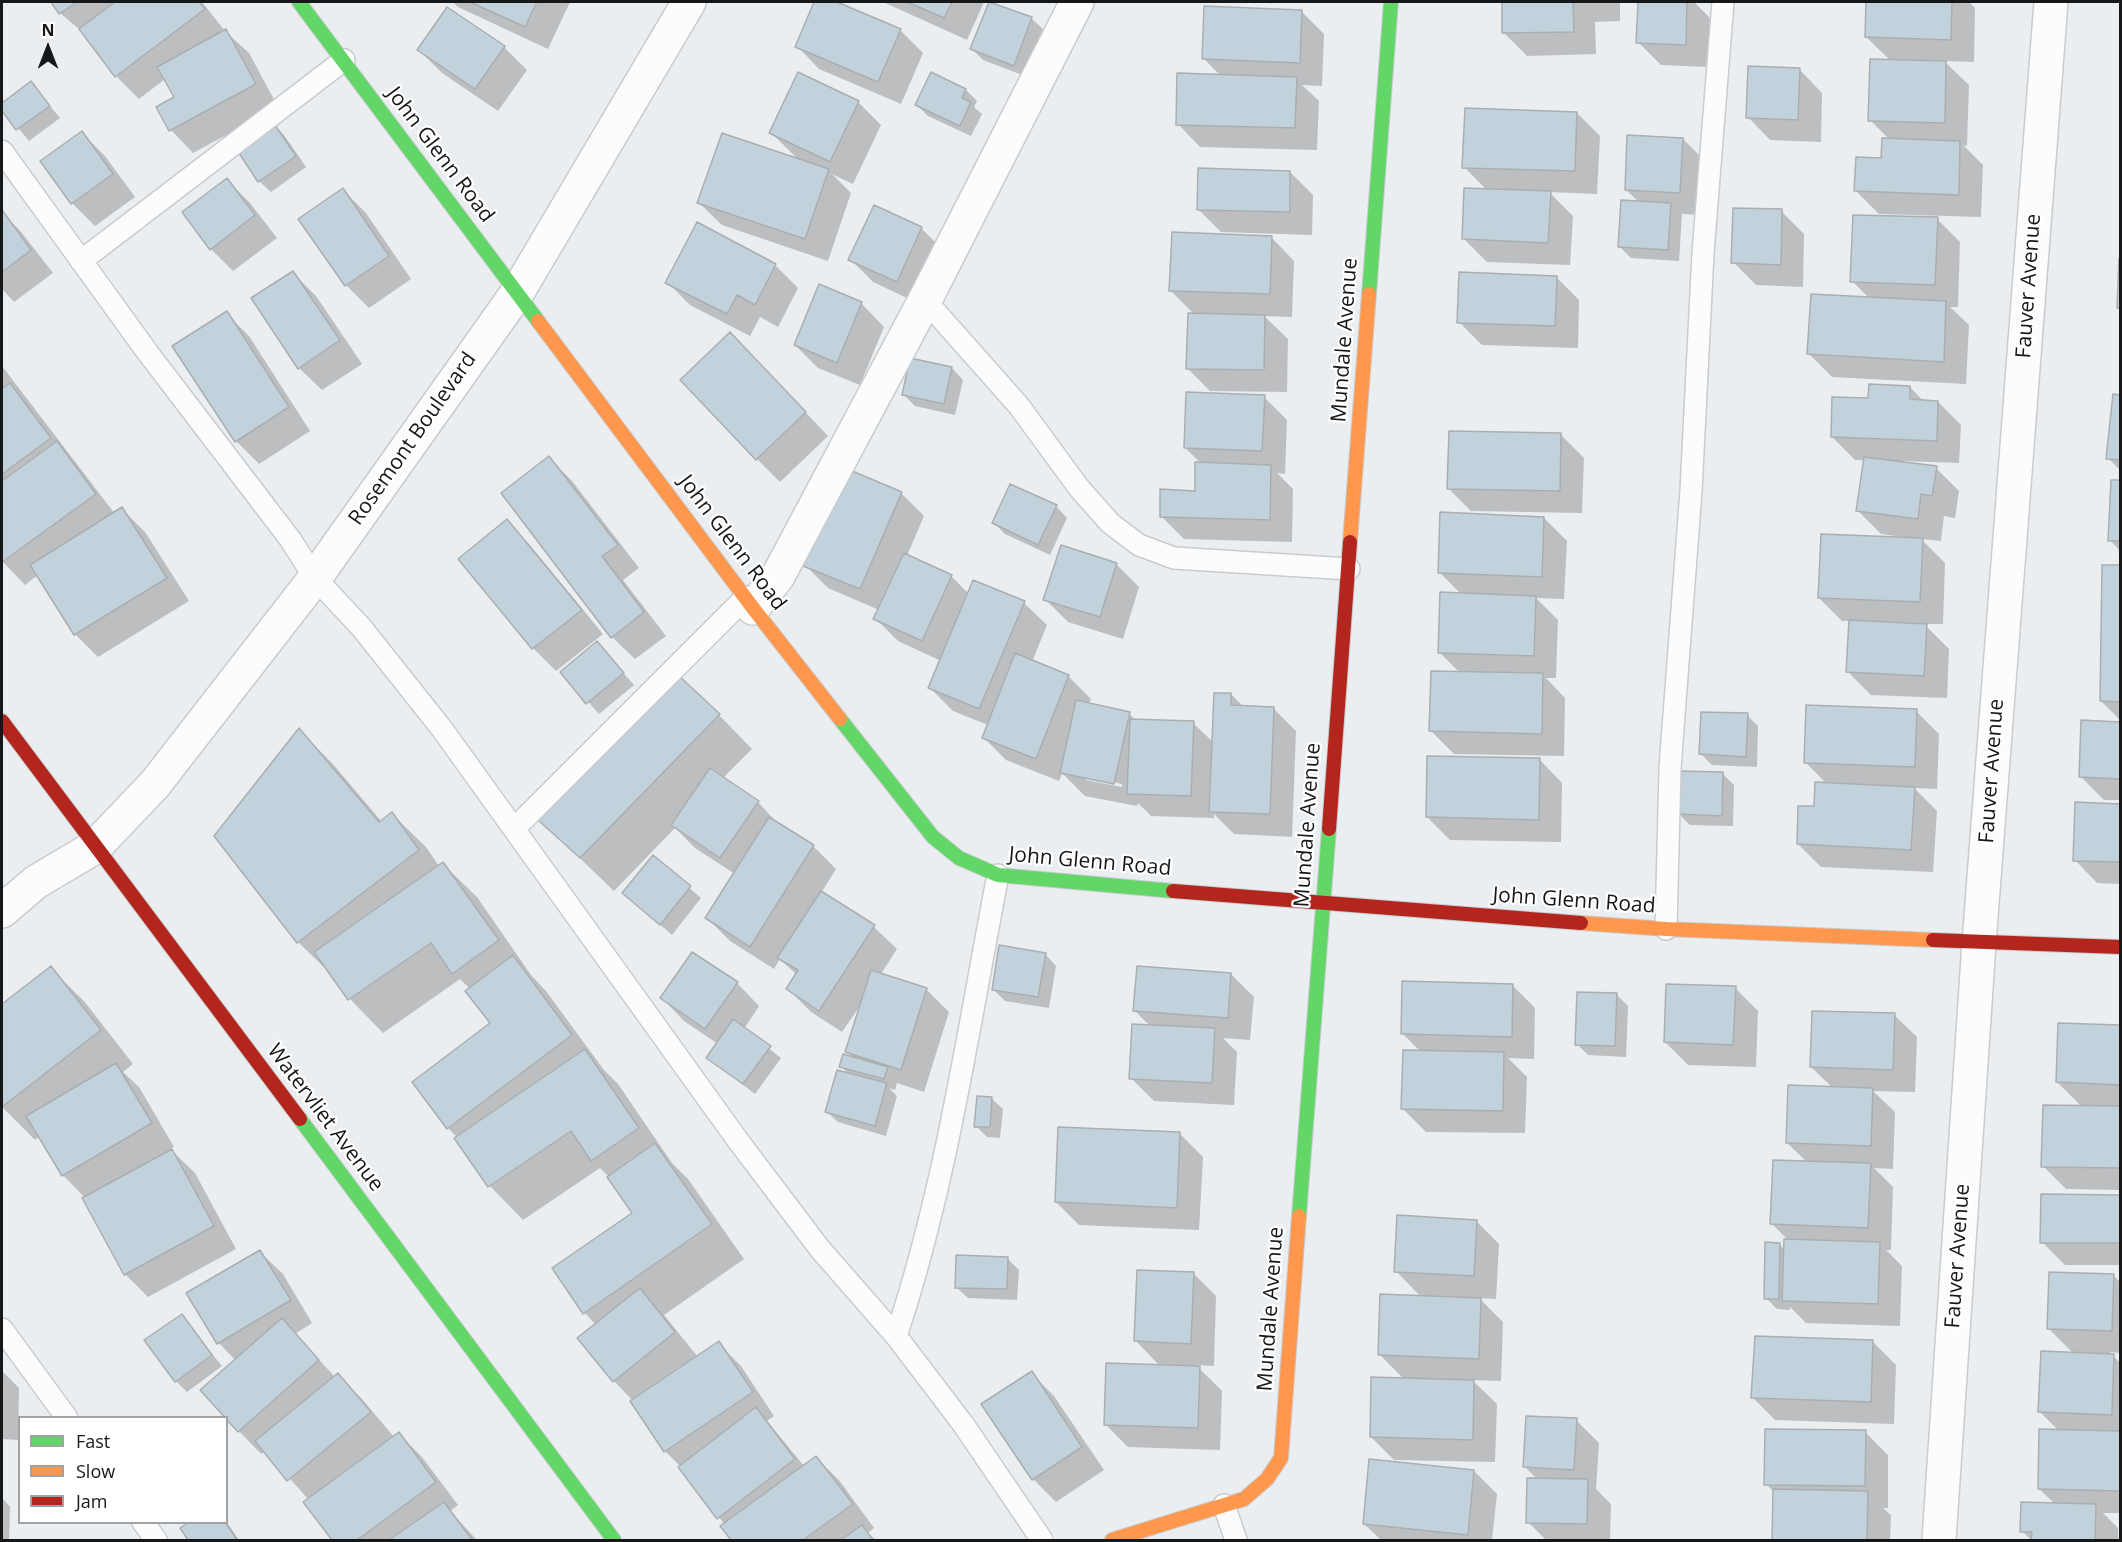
<!DOCTYPE html>
<style>
body{margin:0}
#map{position:relative;width:2122px;height:1542px;overflow:hidden;background:#ebeef1;font-family:"Open Sans",sans-serif}
canvas{display:block}
.frame{position:absolute;inset:0;border:3px solid #151719;pointer-events:none}
.legend{position:absolute;left:18px;top:1416px;width:210px;height:108px;box-sizing:border-box;background:#fff;border:2px solid #a1a2a3;margin:0;padding:8px 10px;list-style:none;font-size:18px;color:#151719}
.legend li{display:flex;align-items:center;gap:12px;height:30px}
.legend b{width:30px;border:2px solid #a1a2a3}
.north{position:absolute;left:18px;top:18px;width:60px;height:60px;-webkit-text-stroke:4px #fff;paint-order:stroke;rotate:0deg;font-size:16px;font-weight:700;line-height:24px;text-align:center;color:#151719}
.north::after{content:'';display:block;margin:auto;width:21px;height:27px;background:#151719;clip-path:polygon(50% 0,100% 100%,50% 72%,0 100%)}
</style>
<div id="map">
<canvas width="2122" height="1542"></canvas>
<div class="frame"></div>
<ul class="legend">
<li><b style="height:8px;background:#63d668"></b>Fast</li>
<li><b style="height:8px;background:#ff974d"></b>Slow</li>
<li><b style="height:8px;background:#b3261e"></b>Jam</li>
</ul>
<div class="north">N</div>
</div>
<script>
const context = document.querySelector('canvas').getContext('2d');
context.lineJoin = 'round';
function paint(path, color) { context.fillStyle = color; context.fill(path, 'evenodd'); }
function strokePath(path, color, width, dash) { context.strokeStyle = color; context.lineWidth = width; context.lineCap = dash ? 'butt' : 'round'; context.setLineDash(dash || []); context.stroke(path); }
function write(font, color, halo, rows, align = 'center') {
  context.font = font + ' "Open Sans",sans-serif'; context.lineWidth = 4.5; context.setLineDash([]); context.textBaseline = 'middle'; context.strokeStyle = halo; context.fillStyle = color; for (const [text, x, y, turn = 0] of rows) {
    context.save(); context.translate(x, y); context.rotate((+turn || 0) * Math.PI / 180); context.textAlign = isNaN(turn) ? turn : align; if (halo) context.strokeText(text, 0, 0); context.fillText(text, 0, 0); context.restore();
  }
}
paint(new Path2D(`
 M53 2H202L225 31 249 53 278 107 193 153 171 130 158 107 176 98 165 79 139 99 116 76 85 34 60 13Z
 M453 2H570L548 49 458 7Z
 M816 2H834L900 30 923 53 901 104 819 69 797 46Z
 M883 2H984L967 40Z
 M990 2 1031 18 1043 29 1025 76 983 60 972 49Z
 M1503 2H1620V21L1595 22 1596 54 1527 56 1504 33Z
 M1640 2H1694L1710 18 1708 67 1661 65 1638 42Z
 M1867 2H1969L1975 8 1974 62 1944 61 1969 85 1967 146 1963 145 1983 165 1981 217 1879 214 1856 191 1883 160 1889 139 1870 120 1891 61 1866 37Z
 M1301 11 1324 34 1322 86 1302 85 1319 101 1317 150 1200 147 1178 124 1221 76 1204 59Z
 M504 47 527 70 498 111 442 73 419 50Z
 M1800 70 1822 93 1821 142 1770 140 1748 117Z
 M799 74 858 102 881 125 853 184 832 174 851 193 828 261 722 225 699 203 800 161 770 132Z
 M932 74 966 90 977 101 974 107 982 114 971 136 928 116 917 105Z
 M31 83 60 118 29 141 2 109V105Z
 M1577 113 1600 136 1597 194 1549 192 1573 216 1570 265 1487 262 1464 239 1487 190 1464 167Z
 M273 124 284 135 306 167 271 192 259 181Z
 M82 133 105 156 135 197 95 226 72 203Z
 M1683 139 1706 162 1703 215 1682 214 1679 261 1631 258 1620 247 1639 202 1626 190Z
 M1290 172 1313 195 1312 235 1221 232 1198 209Z
 M227 180 250 203 277 238 233 271 211 249Z
 M343 190 366 213 411 279 369 308 346 285Z
 M1781 211 1804 234 1803 287 1756 285 1733 262Z
 M2 212 22 233 53 273 14 302 2 289Z
 M1937 219 1960 242 1958 307H1950L1969 325 1966 384 1832 377 1809 354 1869 298 1852 281Z
 M921 228 944 251 920 304 873 282 850 259Z
 M1272 238 1294 261 1292 317 1264 316 1288 339 1287 392 1210 391 1187 368 1195 315 1171 291Z
 M2120 260V309L2118 307Z
 M775 265 798 288 778 327 760 317 750 336 690 305 667 282Z
 M293 273 316 296 362 364 322 390 299 368Z
 M1556 277 1579 300 1578 348 1482 345 1459 322Z
 M820 286 862 304 884 327 860 385 818 368 795 345Z
 M226 313 249 336 310 431 259 464 236 441Z
 M753 357 828 436 780 482 757 459Z
 M912 359 952 368 963 380 955 415 915 406 904 395Z
 M2 366 115 514 122 509 145 532 189 601 98 657 75 634 38 575 25 585 2 561Z
 M1910 387 1924 402H1938L1961 425 1959 463 1904 461V464L1936 468 1959 491 1955 518 1944 516 1941 541 1921 539 1945 563 1943 624H1924L1949 649 1947 698 1871 695 1848 672 1850 621H1842L1819 598 1903 539V537L1881 534 1858 511 1865 460H1855L1832 437 1870 399Z
 M2114 396H2120V470L2108 458Z
 M1264 397 1287 420 1285 474 1277 473 1293 489 1292 542 1184 539 1161 516 1196 492 1202 464 1185 448Z
 M1561 435 1584 458 1582 513 1471 511 1448 488Z
 M549 458 572 481 639 568 623 580 666 636 635 659 612 637Z
 M2112 481 2120 482V551L2110 540Z
 M901 493 924 516 907 556 952 577 969 594 1024 603 1047 625 1032 662 1068 676 1091 699 1089 704 1129 713 1136 721 1193 723 1214 743 1231 694 1244 707 1273 708 1296 731 1292 837 1234 834 1214 814V818L1151 816 1138 803 1137 806 1085 796 1062 773 1059 781 1006 760 983 737 988 725 953 711 930 688 941 661 898 641 875 618 879 610 828 588 805 565ZM1086 777 1122 784V787L1086 780Z
 M1056 506 1067 518 1050 555 1005 534 994 523Z
 M1544 518 1567 541 1564 599 1536 598 1558 620 1556 678H1546L1565 698 1564 756 1454 754 1431 731 1460 673 1439 652 1461 594 1439 572Z
 M507 521 529 544 603 634 556 671 533 648 460 559Z
 M1116 564 1139 587 1123 639 1068 622 1045 599Z
 M2104 567H2120V720L2101 701Z
 M597 643 634 685 599 714 562 672Z
 M1916 711 1939 734 1937 789 1914 788 1937 811 1933 872 1821 867 1798 844 1827 784 1805 762Z
 M719 715 752 749 723 778 758 802 780 826 813 846 836 869 821 893 874 927 897 949 881 974 926 989 949 1012 924 1092 897 1083 895 1090 889 1088 897 1096 886 1136 838 1122 826 1111 849 1075 841 1066 854 1059 846 1051 860 1006 842 1032 811 1012 788 989 797 975 780 959 774 969 730 941 707 918 735 874 695 848 675 828 614 891 540 820Z
 M1747 715 1758 726 1757 767 1712 765 1701 754Z
 M2082 722 2120 724V800H2104L2081 777Z
 M299 730 332 763 382 822 392 814 426 847 439 866 443 864 477 897 531 975 546 991 604 1070 618 1084 672 1163 688 1179 744 1259 664 1315 698 1357 718 1343 741 1366 774 1416 767 1421 804 1466 816 1458 839 1480 874 1528 868 1533 876 1540H733L723 1526 725 1525 681 1467 665 1451 633 1401 614 1381 596 1325 585 1313 554 1268 634 1213 609 1177 600 1168 523 1220 490 1186 457 1137 448 1128 492 1024 470 989 460 979 383 1033 350 999 332 975 298 942Z
 M1540 760 1562 783 1561 842 1450 840 1427 817Z
 M1723 774 1734 785 1733 826 1690 825 1679 814Z
 M2076 804 2120 805V884L2097 883 2075 860Z
 M653 857 701 898 672 935 624 893Z
 M1045 954 1056 966 1049 1008 1005 1001 994 990Z
 M50 968 84 1001 133 1064 123 1072 139 1087 174 1147 170 1149 195 1173 236 1249 148 1297 125 1274 85 1198 63 1175 40 1136 35 1140 2 1107V1006Z
 M1231 974 1254 997 1250 1040 1223 1038 1237 1052 1234 1105 1154 1101 1131 1078 1150 1026 1135 1011Z
 M737 983 759 1006 744 1029 781 1058 755 1094 708 1058 718 1044 684 1021 662 998Z
 M1512 985 1535 1008 1534 1059 1508 1058 1527 1077 1525 1133 1426 1132 1403 1109 1421 1052 1402 1033Z
 M1735 988 1758 1011 1756 1067 1688 1065 1665 1042Z
 M1617 995 1628 1006 1626 1057 1588 1055 1577 1044Z
 M1894 1015 1917 1037 1915 1092 1873 1091 1895 1112 1893 1169 1874 1168 1893 1187 1891 1250H1886L1902 1266 1900 1326 1806 1323 1790 1307V1310L1777 1309 1766 1298 1779 1244 1785 1250 1788 1240 1772 1224 1807 1162 1787 1143 1833 1088 1811 1067Z
 M2060 1024 2120 1027V1190L2066 1189 2043 1166 2082 1107 2057 1082Z
 M991 1098 1003 1109 1000 1138 987 1137 976 1126Z
 M1180 1134 1203 1157 1199 1230 1079 1225 1056 1202Z
 M2043 1195 2120 1197V1265H2065L2042 1242Z
 M1476 1221 1499 1244 1496 1299 1479 1298 1503 1322 1501 1381 1472 1380 1497 1404 1495 1462 1394 1460 1371 1437 1405 1380 1379 1354 1421 1297 1396 1271Z
 M260 1252 283 1274 312 1323 295 1334 335 1377 338 1375 361 1398 394 1437 399 1434 422 1457 458 1505 450 1511 477 1540H334L305 1502 309 1500 265 1451 261 1454 239 1431 236 1361 219 1343 188 1294Z
 M1007 1258 1019 1270 1017 1300 968 1298 956 1287Z
 M1193 1273 1216 1296 1214 1366 1196 1365 1222 1391 1220 1450 1128 1447 1105 1424 1168 1367 1169 1364H1158L1136 1341Z
 M2114 1276 2120 1282V1353L2110 1352 2120 1363V1513H2103L2118 1528V1540H2031L2022 1531 2055 1504 2039 1489 2059 1431 2040 1412 2074 1354 2048 1328Z
 M181 1316 222 1366 187 1392 176 1381Z
 M1873 1342 1896 1365 1894 1424 1775 1420 1752 1397Z
 M2 1371 19 1388 18 1440 2 1439Z
 M1031 1373 1054 1396 1104 1470 1056 1502 1033 1479Z
 M1576 1420 1599 1443 1596 1489 1611 1504 1610 1540H1546L1528 1522 1537 1479 1525 1467Z
 M1865 1432 1888 1455V1508H1883L1891 1515 1890 1540H1774L1775 1493 1766 1484Z
 M1474 1471 1497 1494 1492 1540H1381L1364 1524Z
 M2 1498 10 1507 9 1540H2Z
 M226 1521 239 1540H190L182 1529 192 1522Z`), '#0003');
const building = new Path2D(`
 M51 2H77L59 14Z
 M115 2H199L205 9 115 77 79 29Z
 M470 2H537L525 27Z
 M814 2H837L901 29 878 82 795 47Z
 M907 2H952L944 18Z
 M989 2 1032 17 1014 66 970 49Z
 M1502 2H1573L1574 32 1502 33Z
 M1638 2H1687L1686 45 1636 43Z
 M1866 2H1952L1951 40 1865 37Z
 M1204 6 1302 10 1300 63 1202 59Z
 M447 7 505 46 475 89 417 50Z
 M226 29 256 84 169 131 156 107 174 97 157 67Z
 M1870 59 1946 61 1945 123 1868 121Z
 M1748 66 1800 68 1798 120 1746 118Z
 M798 72 859 101 830 162 769 133Z
 M931 72 966 89 962 98 971 102 960 126 915 105Z
 M1177 73 1297 77 1295 128 1176 125Z
 M31 81 50 106 16 130 2 111V103Z
 M1465 108 1577 112 1575 171 1462 168Z
 M273 122 296 156 258 182 235 147Z
 M82 131 113 174 71 204 40 161Z
 M722 133 829 169 805 239 697 203Z
 M1627 135 1683 138 1680 193 1625 190Z
 M1882 138 1960 141 1959 195 1854 191 1856 157 1881 158Z
 M1198 168 1290 171V212L1197 210Z
 M227 178 255 215 210 250 182 212Z
 M343 188 389 256 345 286 298 219Z
 M1464 188 1551 191 1548 243 1462 239Z
 M1621 200 1671 203 1668 250 1618 247Z
 M874 205 922 227 897 282 848 260Z
 M1733 208 1782 209 1781 265 1731 263Z
 M2 210 31 250 2 272Z
 M1853 215 1938 217 1935 285 1850 282Z
 M697 222 776 264 755 305 737 295 727 314 665 283Z
 M1172 232 1272 236 1270 294 1169 291Z
 M2119 258H2120V308H2117Z
 M293 271 340 340 298 369 251 298Z
 M1459 272 1557 276 1555 326 1457 323Z
 M819 284 862 302 837 363 794 345Z
 M1811 294 1946 301 1944 362 1807 354Z
 M227 311 289 407 235 442 172 346Z
 M1188 313 1265 315 1264 370 1186 369Z
 M730 332 806 412 756 460 680 380Z
 M910 358 952 367 944 404 902 395Z
 M10 383 51 438 2 474V389Z
 M1869 384 1910 386V399L1938 401 1937 441 1831 437 1832 397 1868 398Z
 M1186 392 1265 395 1262 451 1184 448Z
 M2113 394 2120 395V460L2106 459Z
 M1449 431 1561 433 1560 491 1447 489Z
 M57 441 96 494 2 562V481Z
 M549 456 618 545 602 556 644 612 611 638 501 493Z
 M1864 457 1937 466 1932 496 1921 494 1918 519 1856 511Z
 M1195 462 1271 465 1270 520 1160 517V489L1195 491Z
 M845 468 902 492 860 589 803 566Z
 M2111 480H2120V541H2108Z
 M1010 484 1057 505 1038 545 992 523Z
 M122 507 167 578 74 635 30 565Z
 M1440 512 1544 517 1542 577 1438 573Z
 M507 519 582 610 532 649 458 559Z
 M1821 534 1923 538 1920 602 1818 598Z
 M1061 545 1117 563 1100 617 1043 600Z
 M904 553 952 575 922 641 873 619Z
 M2102 565H2120V702L2100 701Z
 M973 580 1025 601 979 709 928 688Z
 M1440 592 1536 596 1534 656 1438 653Z
 M1849 620 1927 624 1924 676 1846 672Z
 M597 641 624 673 586 704 560 672Z
 M1015 653 1069 675 1036 759 982 738Z
 M1431 671 1543 673 1542 734 1429 731Z
 M677 674 720 714 580 858 538 820Z
 M1214 693H1231V705L1274 707 1270 814 1209 812Z
 M1076 700 1130 712 1114 784 1060 773Z
 M1806 705 1917 709 1915 767 1804 763Z
 M1701 712 1748 713 1746 757 1699 754Z
 M1130 719 1194 721 1191 796 1127 794Z
 M2081 720 2120 722V779L2079 777Z
 M299 728 379 822 392 812 419 850 297 943 214 836Z
 M1427 756 1540 758 1539 820 1426 817Z
 M710 768 759 801 720 858 671 825Z
 M1679 771 1723 772 1722 816 1677 814Z
 M1815 782 1915 787 1911 850 1797 844 1798 806H1814Z
 M2075 802 2120 804V862L2073 861Z
 M769 817 814 845 750 947 705 918Z
 M653 855 691 886 660 925 622 893Z
 M443 862 499 940 452 974 431 943 348 1000 314 952Z
 M821 891 875 925 819 1011 786 989 798 970 777 958Z
 M999 945 1046 953 1038 997 992 990Z
 M692 952 738 982 705 1029 660 998Z
 M513 955 572 1035 447 1129 412 1082 490 1023 465 991Z
 M51 966 101 1030 2 1107V1004Z
 M1137 966 1231 973 1228 1018 1133 1011Z
 M871 970 927 988 901 1070 845 1052Z
 M1402 981 1513 984 1512 1037 1401 1034Z
 M1666 984 1736 986 1733 1045 1664 1042Z
 M1577 992 1617 993 1615 1046 1575 1045Z
 M1812 1011 1895 1013 1893 1070 1810 1067Z
 M733 1019 771 1046 743 1084 706 1058Z
 M2058 1023 2120 1025V1085L2056 1082Z
 M1132 1024 1215 1028 1212 1083 1129 1079Z
 M585 1049 639 1128 591 1161 571 1131 488 1187 454 1138Z
 M1403 1050 1504 1052 1503 1111 1401 1109Z
 M843 1054 888 1067 884 1079 839 1067Z
 M116 1063 152 1123 62 1176 26 1116Z
 M837 1070 887 1083 875 1126 825 1112Z
 M1788 1085 1873 1088 1871 1146 1786 1143Z
 M977 1096 992 1097 990 1127H974Z
 M2043 1105 2120 1106V1168L2041 1167Z
 M1058 1127 1180 1132 1177 1208 1055 1202Z
 M655 1143 712 1224 583 1314 552 1268 632 1213 607 1177Z
 M172 1149 214 1226 124 1275 82 1198Z
 M1773 1160 1871 1163 1868 1228 1770 1224Z
 M2041 1194 2120 1195V1243H2040Z
 M1397 1215 1477 1220 1474 1276 1394 1272Z
 M1784 1239 1880 1242 1878 1304 1782 1301Z
 M1765 1242 1780 1243 1779 1299H1764Z
 M260 1250 291 1300 217 1344 186 1293Z
 M956 1255 1008 1257 1007 1289 955 1288Z
 M1137 1270 1194 1272 1191 1344 1134 1341Z
 M2049 1272 2114 1274 2112 1331 2047 1329Z
 M640 1288 675 1332 613 1382 577 1338Z
 M1380 1294 1481 1298 1479 1359 1378 1355Z
 M182 1314 212 1355 175 1382 144 1340Z
 M282 1318 319 1360 238 1432 200 1390Z
 M1755 1336 1873 1340 1871 1402 1751 1398Z
 M719 1341 753 1392 664 1452 630 1401Z
 M2041 1351 2114 1354 2112 1415 2038 1412Z
 M1106 1363 1200 1366 1198 1428 1104 1425Z
 M1032 1371 1082 1447 1032 1480 981 1404Z
 M338 1373 371 1412 287 1481 255 1441Z
 M1371 1377 1474 1380 1473 1440 1370 1437Z
 M756 1407 795 1459 717 1519 678 1467Z
 M1526 1416 1577 1418 1574 1470 1523 1467Z
 M1765 1429 1866 1430 1865 1486 1764 1485Z
 M2039 1429 2120 1431V1491L2038 1489Z
 M399 1432 436 1482 357 1540H332L303 1502Z
 M816 1456 853 1504 803 1540H731L720 1526Z
 M1369 1459 1474 1470 1468 1535 1363 1524Z
 M1527 1478 1588 1479 1587 1524 1526 1523Z
 M1773 1489 1868 1491 1867 1540H1772Z
 M444 1502 472 1540H389Z
 M2021 1502 2096 1504 2095 1540H2031L2032 1532H2020Z
 M189 1522H225L237 1540H188L180 1528Z
 M862 1525 873 1540H841Z`);
paint(building, '#c1d2dc');
strokePath(building, '#abaeb0', 1.5);
const lane = new Path2D(`
 M2 151 148 353 290 539 315 578 361 627 442 729 739 1142 820 1249 896 1336 963 1424 1042 1540
 M81 261 344 60
 M925 300 1019 406 1079 488 1110 523 1139 545 1174 558 1349 569
 M514 829 746 597
 M1666 929 1670 768 1691 491 1703 253 1723 2
 M2 1329 67 1418
 M896 1336C946 1187 968 1029 998 875
 M1224 1505 1236 1540
 M143 1522 156 1540`);
const street = new Path2D(`
 M753 608 778 576 925 300 1077 2
 M2 911 36 882 95 847 155 784 315 578 517 293 689 2
 M1939 1540 1979 943 2051 2`);
const fast = new Path2D(`
 M299 2 538 321
 M1369 294 1391 2
 M840 719 933 837 959 858 998 875 1173 891
 M300 1119 614 1540
 M1299 1216 1329 829`);
const slow = new Path2D(`
 M538 321 753 608 840 719
 M1350 542 1369 294
 M1581 923 1666 929 1933 940
 M1112 1540 1244 1499 1267 1479 1281 1458 1299 1216`);
const jam = new Path2D(`
 M2 721 300 1119
 M1329 829 1350 542
 M1173 891 1581 923
 M1933 940 2120 947`);
strokePath(lane, '#c9ccce', 24);
strokePath(street, '#c9ccce', 36);
strokePath(fast, '#c9ccce', 16);
strokePath(slow, '#c9ccce', 16);
strokePath(jam, '#c9ccce', 16);
strokePath(lane, '#fcfcfd', 21);
strokePath(street, '#fcfcfd', 33);
strokePath(fast, '#63d668', 14);
strokePath(slow, '#ff974d', 14);
strokePath(jam, '#b3261e', 14);
write('21px', '#151719', '#fff', [
 ["John Glenn Road",440,155,53],
 ["Fauver Avenue",2029,286,-86],
 ["Mundale Avenue",1345,340,-86],
 ["Rosemont Boulevard",413,439,-55],
 ["John Glenn Road",732,543,53],
 ["Fauver Avenue",1992,771,-86],
 ["Mundale Avenue",1308,825,-86],
 ["John Glenn Road",1090,862,5],
 ["John Glenn Road",1574,901,4],
 ["Watervliet Avenue",325,1118,53],
 ["Fauver Avenue",1958,1256,-86],
 ["Mundale Avenue",1271,1309,-86]
]);
</script>
